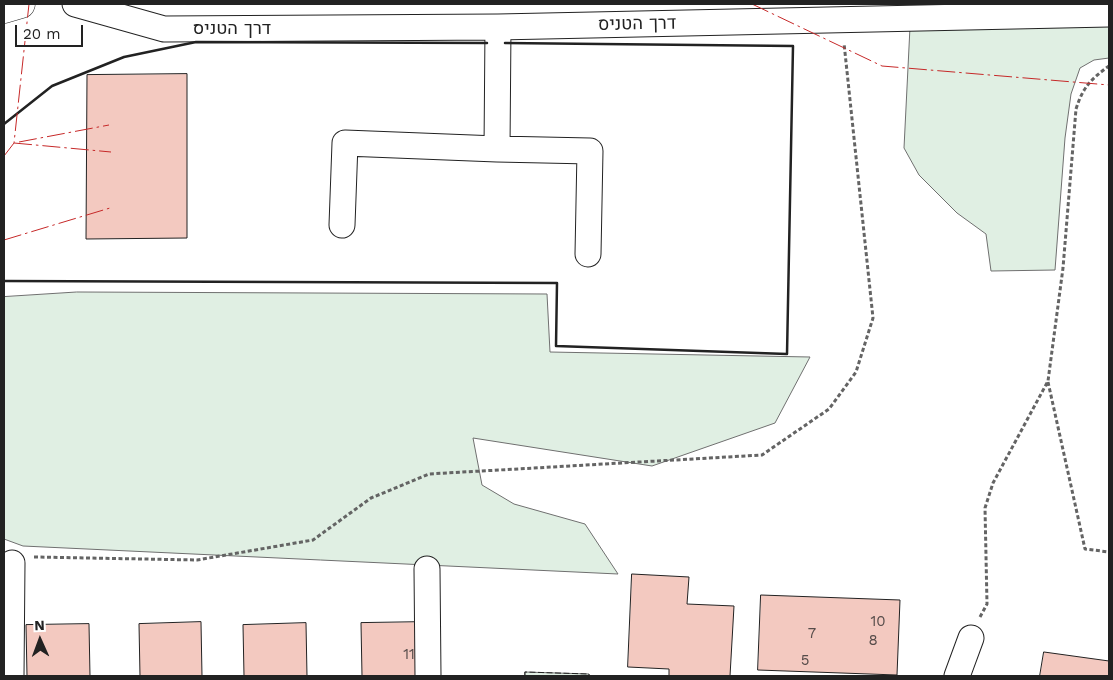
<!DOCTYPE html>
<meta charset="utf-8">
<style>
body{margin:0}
#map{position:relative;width:1113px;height:680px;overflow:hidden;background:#fff;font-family:"Work Sans",sans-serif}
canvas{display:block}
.frame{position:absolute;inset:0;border:5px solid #222;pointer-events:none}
.north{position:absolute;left:15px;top:615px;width:50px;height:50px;-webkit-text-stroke:4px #fff;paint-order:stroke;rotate:358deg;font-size:14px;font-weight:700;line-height:20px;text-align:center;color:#222}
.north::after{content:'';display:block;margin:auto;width:18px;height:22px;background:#222;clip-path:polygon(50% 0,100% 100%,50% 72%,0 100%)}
.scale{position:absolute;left:15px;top:25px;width:68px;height:22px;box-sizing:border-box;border:2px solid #222;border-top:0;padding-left:6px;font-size:15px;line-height:18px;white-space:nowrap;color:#222;-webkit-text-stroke:4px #fff;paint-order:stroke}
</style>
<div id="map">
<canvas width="1113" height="680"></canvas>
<div class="frame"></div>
<div class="north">N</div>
<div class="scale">20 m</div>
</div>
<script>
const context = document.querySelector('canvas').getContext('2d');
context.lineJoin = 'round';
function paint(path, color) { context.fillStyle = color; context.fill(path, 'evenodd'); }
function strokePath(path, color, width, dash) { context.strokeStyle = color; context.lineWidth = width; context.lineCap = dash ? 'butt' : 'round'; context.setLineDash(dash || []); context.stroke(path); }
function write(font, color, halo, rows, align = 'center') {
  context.font = font + ' "Work Sans",Heebo,sans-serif'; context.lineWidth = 4; context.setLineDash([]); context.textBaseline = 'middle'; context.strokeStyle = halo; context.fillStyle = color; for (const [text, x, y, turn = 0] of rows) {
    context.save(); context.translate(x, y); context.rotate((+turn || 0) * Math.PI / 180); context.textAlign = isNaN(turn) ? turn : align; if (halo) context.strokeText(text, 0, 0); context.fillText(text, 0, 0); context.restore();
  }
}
const green = new Path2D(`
 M1109 25V58L1094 60 1080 68 1071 94 1065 138 1055 270 991 271 986 234 957 213 919 175 904 148 910 27Z
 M77 292 547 294 550 352 810 357 775 423 652 466 473 438 482 485 514 504 585 524 618 574 23 546 4 539V297Z
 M525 672 589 674V676H525Z`);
paint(green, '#e0efe3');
strokePath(green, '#6f6f6f', 1);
const building = new Path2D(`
 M187 74V238L86 239 87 75Z
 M632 574 689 577 687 604 734 606 730 676H669V669L628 667Z
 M761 595 900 600 897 675 758 670Z
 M201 622 202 676H140L139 624Z
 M424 622 425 676H362L361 623Z
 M306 623 307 676H244L243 625Z
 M89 624 90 676H27L26 625Z
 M1044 652 1109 661V676H1040Z`);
paint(building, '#f3c9c0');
strokePath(building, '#222', 1);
const minor = new Path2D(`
 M75 4 164 29 498 27 1109 14
 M497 149 498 27
 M342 225 345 143 497 149 590 151 588 254
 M427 569 428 676
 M11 676 12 563
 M957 676 971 638`);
const major = new Path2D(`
 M4 9 21 4`);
strokePath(minor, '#222', 27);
strokePath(major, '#222', 29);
strokePath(new Path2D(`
 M1048 382 1085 549 1109 552
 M34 557 197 560 313 540 371 498 429 474 762 455 829 409 856 372 873 318 844 43
 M980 617 987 604 985 508 993 483 1048 381 1063 268 1076 109C1083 87 1091 79 1109 66`), '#646464', 3, [4, 2.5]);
strokePath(minor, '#fff', 25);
strokePath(major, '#fff', 28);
strokePath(new Path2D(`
 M525 676V672L589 674V676`), '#222', 1, [6, 2.5]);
strokePath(new Path2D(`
 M4 124 52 86 124 57 196 42 487 43
 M4 281 557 283 556 346 787 354 793 46 505 43`), '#222', 2.5);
strokePath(new Path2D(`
 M752 4 882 66 1109 85
 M19 142 109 125
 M14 143 111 152
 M4 156 14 143 29 4
 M4 240 110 208`), '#c62828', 1, [18, 4, 2.5, 4]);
write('15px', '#564c4a', null, [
 ["10",878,622],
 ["7",812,634],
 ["8",873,641],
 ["11",409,655],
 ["5",805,661]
]);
write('18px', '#222', '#fff', [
 ["דרך הטניס",637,24,-1],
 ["דרך הטניס",232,29]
]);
</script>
